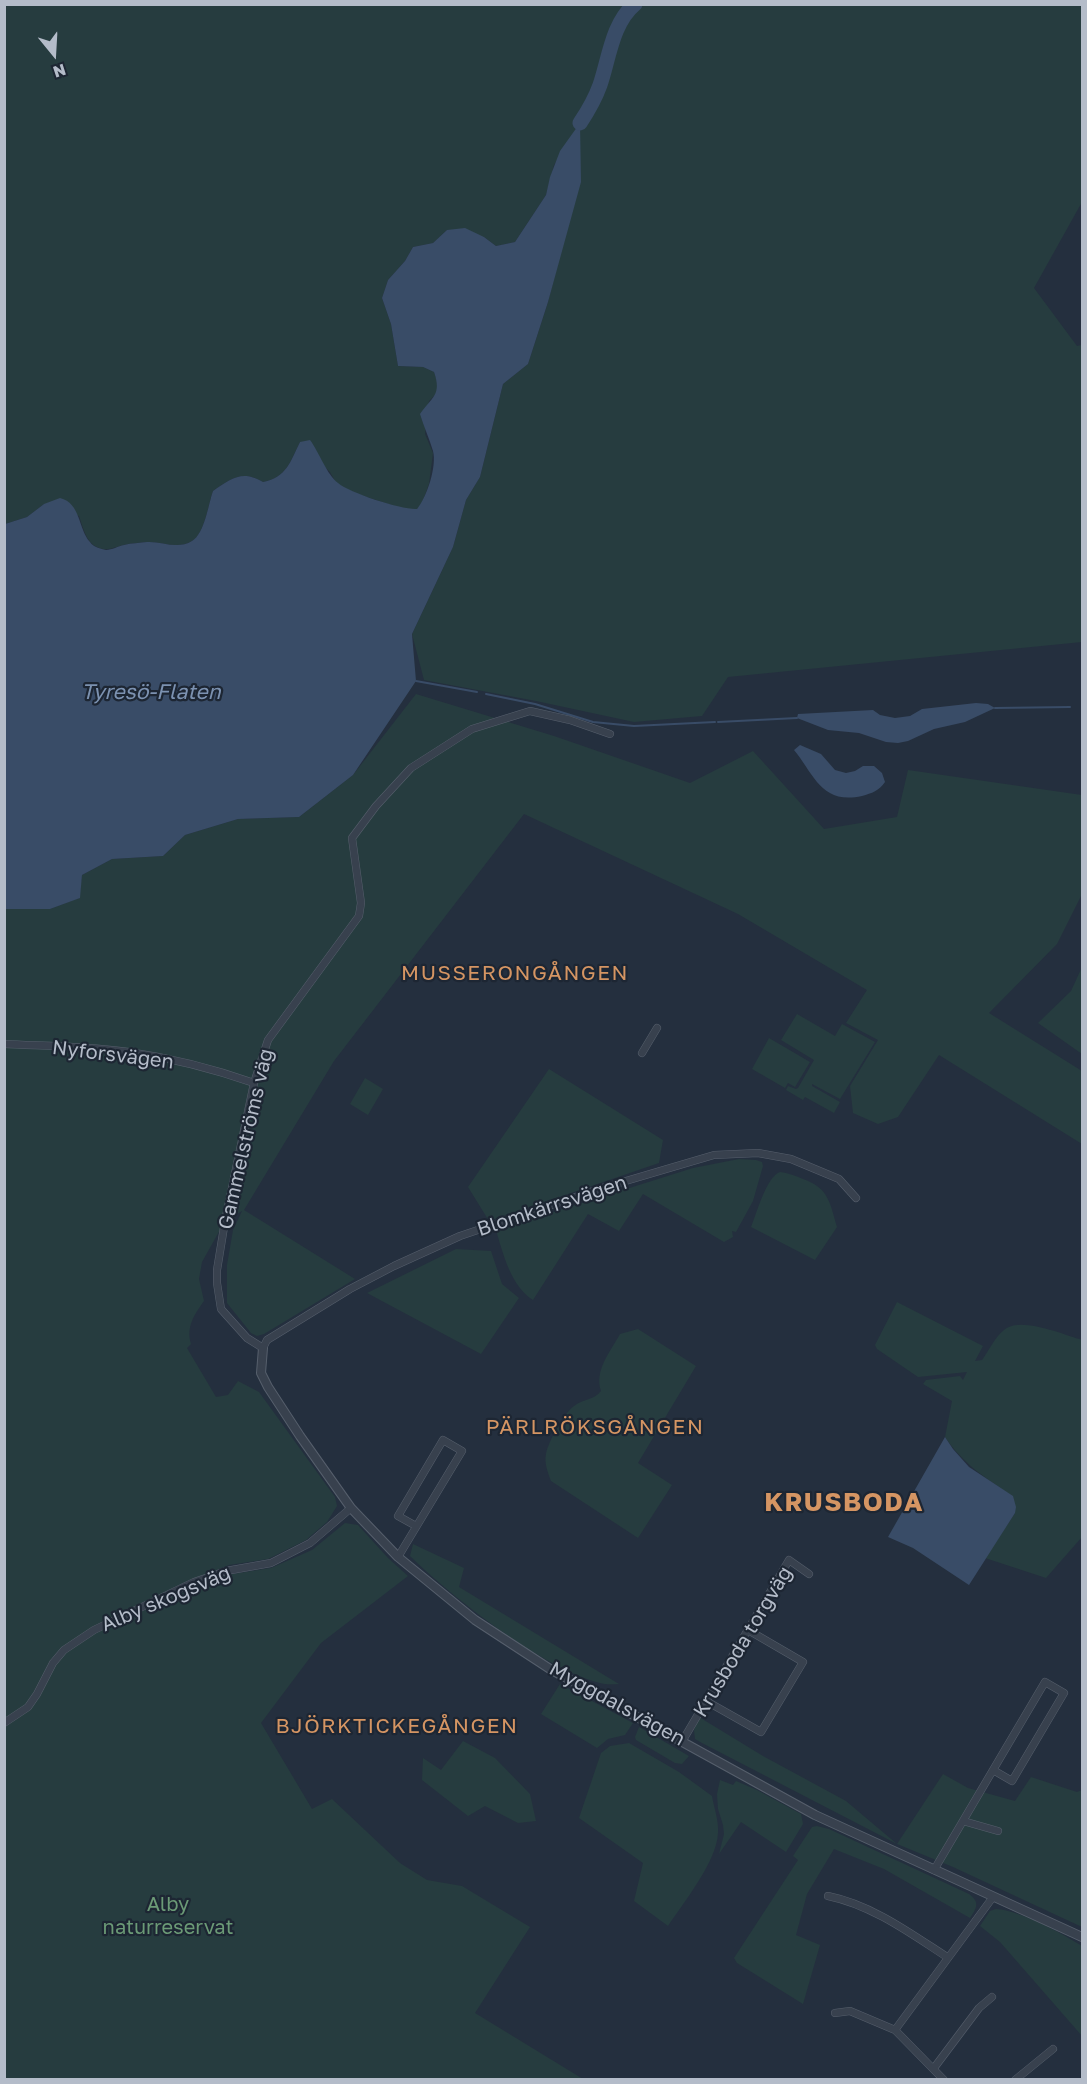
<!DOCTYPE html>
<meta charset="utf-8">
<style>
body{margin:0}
#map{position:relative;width:1087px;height:2084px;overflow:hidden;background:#242f3e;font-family:"Golos Text",sans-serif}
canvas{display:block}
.frame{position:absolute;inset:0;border:6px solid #b4bcc9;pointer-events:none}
.north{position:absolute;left:24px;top:24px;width:60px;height:60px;-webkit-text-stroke:4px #1d2633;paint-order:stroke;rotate:162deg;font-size:16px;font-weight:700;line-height:24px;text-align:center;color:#b4bcc9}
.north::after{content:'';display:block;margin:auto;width:21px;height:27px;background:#b4bcc9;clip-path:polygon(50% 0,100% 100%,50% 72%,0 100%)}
</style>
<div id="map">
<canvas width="1087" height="2084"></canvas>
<div class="frame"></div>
<div class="north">N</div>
</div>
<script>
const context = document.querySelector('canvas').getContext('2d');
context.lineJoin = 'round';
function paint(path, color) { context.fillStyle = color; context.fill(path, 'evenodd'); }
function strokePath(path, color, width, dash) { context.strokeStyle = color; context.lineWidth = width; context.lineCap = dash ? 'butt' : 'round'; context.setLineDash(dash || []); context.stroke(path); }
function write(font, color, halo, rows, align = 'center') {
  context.font = font + ' "Golos Text",sans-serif'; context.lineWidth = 4.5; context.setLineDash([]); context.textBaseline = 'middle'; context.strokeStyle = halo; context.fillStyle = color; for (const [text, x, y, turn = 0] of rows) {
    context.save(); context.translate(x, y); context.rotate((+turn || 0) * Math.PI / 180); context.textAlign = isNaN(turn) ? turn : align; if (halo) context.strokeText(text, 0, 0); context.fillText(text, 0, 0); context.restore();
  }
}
paint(new Path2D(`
 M4 5H1082V202L1034 288 1077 346 1082 345V642L728 677 702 716 634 722 536 701 424 680 412 634 453 547 466 500 480 477 503 384 528 364 548 302 560 255 575 132 554 165 546 195 515 242 496 246 484 237 447 230 433 243 413 247 405 261 388 280 382 298 391 324 398 366 423 367 434 372 437 381V393L429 401 425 434 433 453 429 484 422 503 417 509 407 510 354 493 336 483 330 472 300 442C290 462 287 477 263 482 242 470 232 478 213 491 208 505 205 533 192 541 176 550 162 541 147 542 139 543 131 543 124 545 114 547 107 552 97 547 86 542 83 527 79 516L44 504 27 517 5 524Z
 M416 694 554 736 690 783 753 751 824 829 897 817 908 770 1082 795V894L1057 944 989 1013 1082 1071V1144L939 1055 898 1117 878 1124 853 1113 850 1086 878 1040 846 1023 867 990 738 914 524 814 334 1061 244 1210 355 1279 264 1334 257 1336 251 1333 227 1303V1265L233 1230 242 1211 225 1221 202 1262 199 1279 204 1301C194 1315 186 1327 191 1344L187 1348 216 1397 228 1395 238 1381 259 1392 335 1497 337 1506 327 1522 306 1540 268 1559 229 1565 174 1587 173 1597 220 1576 271 1568 312 1550 345 1523 358 1525 388 1558 408 1576 321 1643 261 1723 312 1809 332 1799 400 1863 427 1880 462 1886 530 1927 475 2013 583 2079H5L4 909H50L79 898 82 875 112 859 163 856 185 835 238 819 299 817 353 775Z
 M1082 967V1054L1038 1023 1071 991Z
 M797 1014 835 1036 842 1024 875 1042 840 1099 812 1084V1086L840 1102 834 1113 805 1097 803 1100 786 1090 788 1086 796 1089 798 1088 814 1060 781 1040Z
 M769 1038 810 1062 795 1087 788 1083 785 1088 752 1069Z
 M549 1069 663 1140 659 1163 489 1221 468 1187Z
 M365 1078 383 1089 368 1115 350 1104Z
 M739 1159 756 1160 762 1162 763 1166 753 1201 736 1232 732 1231 733 1237 724 1242 643 1194 619 1231 588 1214 533 1300C511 1286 503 1254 496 1230L693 1168Z
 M780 1172C788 1173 796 1176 803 1179 829 1188 830 1203 837 1227L815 1260 751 1227C757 1213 766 1177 780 1172Z
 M456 1249 491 1251 502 1284 519 1298 481 1354 367 1293Z
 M897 1302 983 1346 975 1361 982 1360C989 1351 997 1332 1009 1327 1026 1319 1065 1335 1082 1340V1537L1046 1578 985 1558 1015 1513 1012 1496C986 1478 963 1464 945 1437L952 1401 923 1384 926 1380 960 1376 963 1380 967 1372 918 1377 877 1349 875 1345Z
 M638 1329 696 1366 638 1463 672 1485 638 1538 551 1481C548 1473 544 1463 546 1454 548 1442 564 1413 574 1406 584 1398 593 1401 601 1391 594 1371 610 1352 620 1334Z
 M413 1544 464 1568 459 1587 619 1684C613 1684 606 1685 600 1683 542 1668 453 1598 410 1556Z
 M560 1684 633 1723 625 1735 608 1739 597 1748 541 1714Z
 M699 1717 763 1756 846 1801 897 1844 943 1774 968 1788 1015 1801 1031 1777 1077 1792 1082 1790V1927L953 1867 897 1844 702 1743 695 1739 694 1730Z
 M639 1727 689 1756 682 1764 675 1763 636 1740 635 1737Z
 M463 1741 495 1758 530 1794 536 1821 518 1823 485 1806 468 1816 422 1780 423 1758 441 1770Z
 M629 1743 679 1772 712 1796C714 1808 719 1821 718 1833 717 1861 684 1902 668 1926L634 1901 643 1863 579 1818 601 1753 610 1746Z
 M720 1780 733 1785 736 1781 757 1790 801 1814 803 1824 786 1852 741 1822 719 1854 724 1834 723 1825 718 1809 717 1794Z
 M817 1826 829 1829 969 1894C980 1902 977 1908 970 1918L884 1869 834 1849 807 1894 796 1935 820 1945 803 2004 737 1963 734 1958 798 1860 793 1856 812 1827Z
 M996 1909C1022 1911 1059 1932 1082 1946V2036L1000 1942 980 1926 990 1911Z`), '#263c3f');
paint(new Path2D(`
 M580 123 581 182 548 302 528 364 503 384 480 477 466 500 453 547 412 634 416 681 353 775 299 817 238 819 185 835 163 856 112 859 82 875 80 898 50 909H5V524L27 517 44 504 60 498C81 503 78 529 90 542 93 547 101 549 106 550 112 550 118 546 124 545 131 543 140 543 147 542 162 541 177 550 192 541 205 533 208 505 213 491 232 478 242 470 263 482 287 477 290 462 300 442L310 440C319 452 327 475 338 483 350 493 402 510 417 509 427 497 437 466 433 451 429 438 424 427 420 414 432 397 442 395 434 372L423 367 398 366 391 324 382 298 388 280 405 261 413 247 433 243 447 230 465 228 484 237 496 246 515 242 546 195 550 177 560 151Z
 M976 703 988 704 995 708 965 722 934 729 908 741 898 743 886 742 859 733 828 730 797 718 798 714 873 710 880 715 895 718 910 716 922 709Z
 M800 745 821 754 835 770 846 773 855 771 863 766H874L882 773 885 782C879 791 872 793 862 796 821 805 814 774 794 750Z
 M945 1437 953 1449 969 1467 1013 1496 1016 1507 1015 1513 969 1585 913 1548 888 1537Z`), '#394c67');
strokePath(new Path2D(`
 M416 681 477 692
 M486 694 535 704 593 722 634 726 715 722
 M995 708 1070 707
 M718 722 797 718`), '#394c67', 2);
strokePath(new Path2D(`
 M580 123C588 111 595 99 600 85 609 59 612 23 635 4`), '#394c67', 15);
const minor = new Path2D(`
 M610 734 570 720 530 711 472 729 411 768 376 806 352 838 361 903 359 916 268 1040 254 1083 225 1221 217 1270V1283L221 1309 247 1338 263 1348 267 1340 350 1289 394 1266 460 1236 602 1188 714 1155 758 1153 791 1159 839 1179 856 1198
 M4 1044C46 1046 88 1046 129 1052 171 1058 214 1069 254 1083
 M642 1053 657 1028
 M398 1557 462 1451 443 1440 398 1516 416 1526
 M706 1701 761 1732 803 1662 748 1630
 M4 1723 28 1707 37 1694 53 1663 64 1650 94 1630 194 1582 226 1571 271 1563 310 1543 351 1508
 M683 1740 789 1560 809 1574
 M963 1821 998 1831
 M934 1870 993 1770 1012 1781 1064 1693 1045 1682 993 1770
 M828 1896C872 1905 910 1933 947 1957
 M835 2013 850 2011 895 2030 944 2080
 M895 2030 993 1897
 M934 2068 979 2008 992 1997
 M1015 2080 1053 2049`);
const tertiary = new Path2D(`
 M263 1348 261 1373 268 1387 300 1436 351 1508 398 1557 475 1620 550 1669 815 1815 1082 1937`);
strokePath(minor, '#565f6c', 8);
strokePath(tertiary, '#565f6c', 10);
strokePath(minor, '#38414e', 7);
strokePath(tertiary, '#38414e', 8);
write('20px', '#b4bcc9', '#1d2633', [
 ["Nyforsvägen",113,1055,7],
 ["Gammelströms väg",246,1139,-77],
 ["Blomkärrsvägen",552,1206,-18],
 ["Alby skogsväg",166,1599,-23],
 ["Krusboda torgväg",743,1642,-59],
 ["Myggdalsvägen",617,1704,29]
]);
write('20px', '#6b9a76', '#1d2633', [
 ["Alby",168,1905],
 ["naturreservat",168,1928]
]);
write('italic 21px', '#7c92b1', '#1d2633', [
 ["Tyresö-Flaten",151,692]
]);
context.letterSpacing = '1.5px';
write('21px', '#d59563', '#1d2633', [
 ["MUSSERONGÅNGEN",515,973],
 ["PÄRLRÖKSGÅNGEN",595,1427],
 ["BJÖRKTICKEGÅNGEN",397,1726]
]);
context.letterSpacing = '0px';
context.letterSpacing = '1.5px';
write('bold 26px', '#d59563', '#1d2633', [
 ["KRUSBODA",844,1503]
]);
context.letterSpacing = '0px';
</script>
